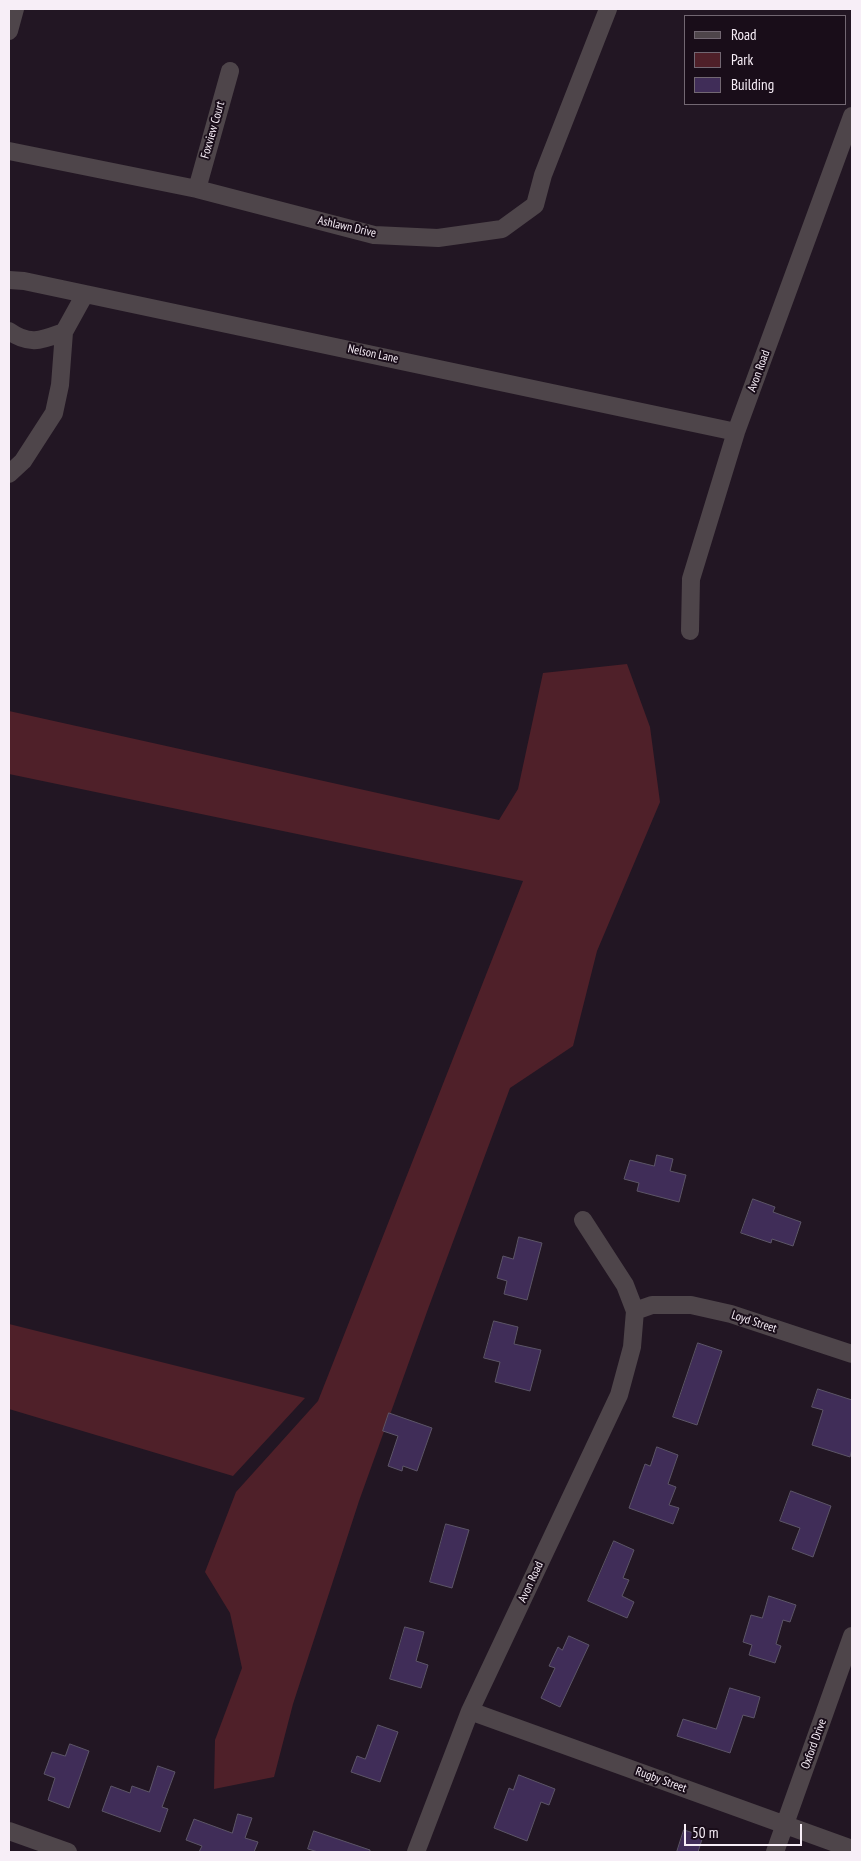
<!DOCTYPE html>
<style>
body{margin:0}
#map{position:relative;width:861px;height:1861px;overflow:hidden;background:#221623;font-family:"PT Sans Narrow",sans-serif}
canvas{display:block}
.frame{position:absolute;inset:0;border:10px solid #f7eef7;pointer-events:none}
.legend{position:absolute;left:684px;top:15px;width:162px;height:90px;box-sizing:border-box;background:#190d19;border:1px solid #726772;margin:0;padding:6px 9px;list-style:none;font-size:15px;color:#f7eef7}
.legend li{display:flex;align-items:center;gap:10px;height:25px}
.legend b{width:25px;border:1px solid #726772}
.scale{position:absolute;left:684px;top:1824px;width:118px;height:22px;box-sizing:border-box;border:2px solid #f7eef7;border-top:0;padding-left:6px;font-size:15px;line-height:18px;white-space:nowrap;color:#f7eef7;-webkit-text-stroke:4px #190d19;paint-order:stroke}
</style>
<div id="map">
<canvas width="861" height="1861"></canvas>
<div class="frame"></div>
<ul class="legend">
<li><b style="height:6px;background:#4e454a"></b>Road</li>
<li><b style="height:14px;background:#4f2029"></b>Park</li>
<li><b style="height:14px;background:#402d58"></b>Building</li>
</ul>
<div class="scale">50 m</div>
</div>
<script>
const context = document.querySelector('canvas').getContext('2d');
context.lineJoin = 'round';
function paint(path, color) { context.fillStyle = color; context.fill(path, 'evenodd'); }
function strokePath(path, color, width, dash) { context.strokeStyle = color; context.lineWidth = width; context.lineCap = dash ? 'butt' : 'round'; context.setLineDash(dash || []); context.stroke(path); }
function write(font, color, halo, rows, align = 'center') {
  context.font = font + ' "PT Sans Narrow",sans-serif'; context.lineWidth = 4; context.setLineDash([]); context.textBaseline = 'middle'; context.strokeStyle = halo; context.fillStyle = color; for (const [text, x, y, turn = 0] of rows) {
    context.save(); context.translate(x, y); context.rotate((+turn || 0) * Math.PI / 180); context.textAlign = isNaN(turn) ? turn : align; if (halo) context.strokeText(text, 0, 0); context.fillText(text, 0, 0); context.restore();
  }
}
paint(new Path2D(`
 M627 664 650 727 660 802 597 951 573 1046 510 1088 428 1309 359 1501 293 1704 274 1777 214 1789 215 1740 242 1668 230 1613 205 1572 236 1492 318 1401 523 881 9 774V711L499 820 518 789 543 673Z
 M9 1324 305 1398 233 1476 9 1409Z`), '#4f2029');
const building = new Path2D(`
 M657 1155 673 1159 670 1171 686 1175 679 1202 637 1191 639 1183 624 1179 630 1160 654 1166Z
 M753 1199 775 1207 773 1212 801 1222 793 1246 772 1239 771 1243 741 1233Z
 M519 1237 542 1243 527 1300 504 1294 507 1281 497 1278 503 1256 513 1259Z
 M494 1321 518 1327 514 1344 541 1350 530 1391 495 1382 500 1362 484 1358Z
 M698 1343 722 1351 697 1425 673 1417Z
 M818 1389 852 1400V1449L850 1457 812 1445 823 1410 812 1407Z
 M389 1413 432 1428 417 1471 403 1466 402 1471 388 1466 398 1436 383 1431Z
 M657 1447 678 1455 668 1484 676 1487 669 1505 679 1508 673 1524 629 1508 645 1464 650 1466Z
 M791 1491 831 1506 813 1557 792 1549 800 1528 780 1521Z
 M446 1524 469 1530 452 1588 430 1582Z
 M614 1541 634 1550 623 1578 629 1580 622 1596 634 1602 627 1618 588 1601Z
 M769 1596 796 1605 790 1622 783 1620 776 1644 781 1646 775 1663 749 1655 752 1645 743 1642 751 1615 762 1618Z
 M405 1627 424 1632 416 1661 428 1665 421 1688 390 1679Z
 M569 1636 589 1645 560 1707 541 1698 555 1668 549 1666 558 1647 562 1650Z
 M730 1688 760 1697 754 1718 743 1715 730 1753 677 1736 683 1719 716 1729Z
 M378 1725 398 1732 380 1782 351 1772 357 1756 365 1759Z
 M70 1744 89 1751 69 1808 48 1800 55 1778 44 1774 52 1752 65 1756Z
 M158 1766 175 1772 162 1807 168 1809 160 1832 102 1811 111 1786 130 1793 132 1786 149 1792Z
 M519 1775 555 1789 549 1805 541 1802 527 1841 494 1828 509 1788 513 1790Z
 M238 1814 252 1818 245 1838 258 1842 254 1852H199L202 1846 186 1840 194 1819 232 1833Z
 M684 1830 703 1836 698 1852H677Z
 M314 1831 370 1850V1852H318L308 1849Z`);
paint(building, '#402d58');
strokePath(building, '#5c5567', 1);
strokePath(new Path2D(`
 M9 31 15 9
 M9 151 197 189 374 235 438 238 502 229 535 205 543 175 608 9
 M197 189 230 71
 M9 280 24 281 736 432
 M9 331C30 346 42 340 64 332
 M9 474 23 461 54 413 60 385 64 332 85 294
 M690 631 691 579 736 432 852 116
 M583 1220 625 1285 635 1311
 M470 1711 852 1849
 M9 1831 68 1852
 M416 1852 470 1711 619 1395 632 1347 635 1311 652 1305H691L731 1314 852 1354
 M775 1852 852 1636`), '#4e454a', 18);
write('12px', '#f7eef7', '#190d19', [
 ["Foxview Court",213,130,-74],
 ["Ashlawn Drive",347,227,13],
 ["Nelson Lane",373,354,12],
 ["Avon Road",759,371,-70],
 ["Loyd Street",754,1322,18],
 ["Avon Road",531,1582,-65],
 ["Oxford Drive",814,1744,-70],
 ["Rugby Street",661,1780,20]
]);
</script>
